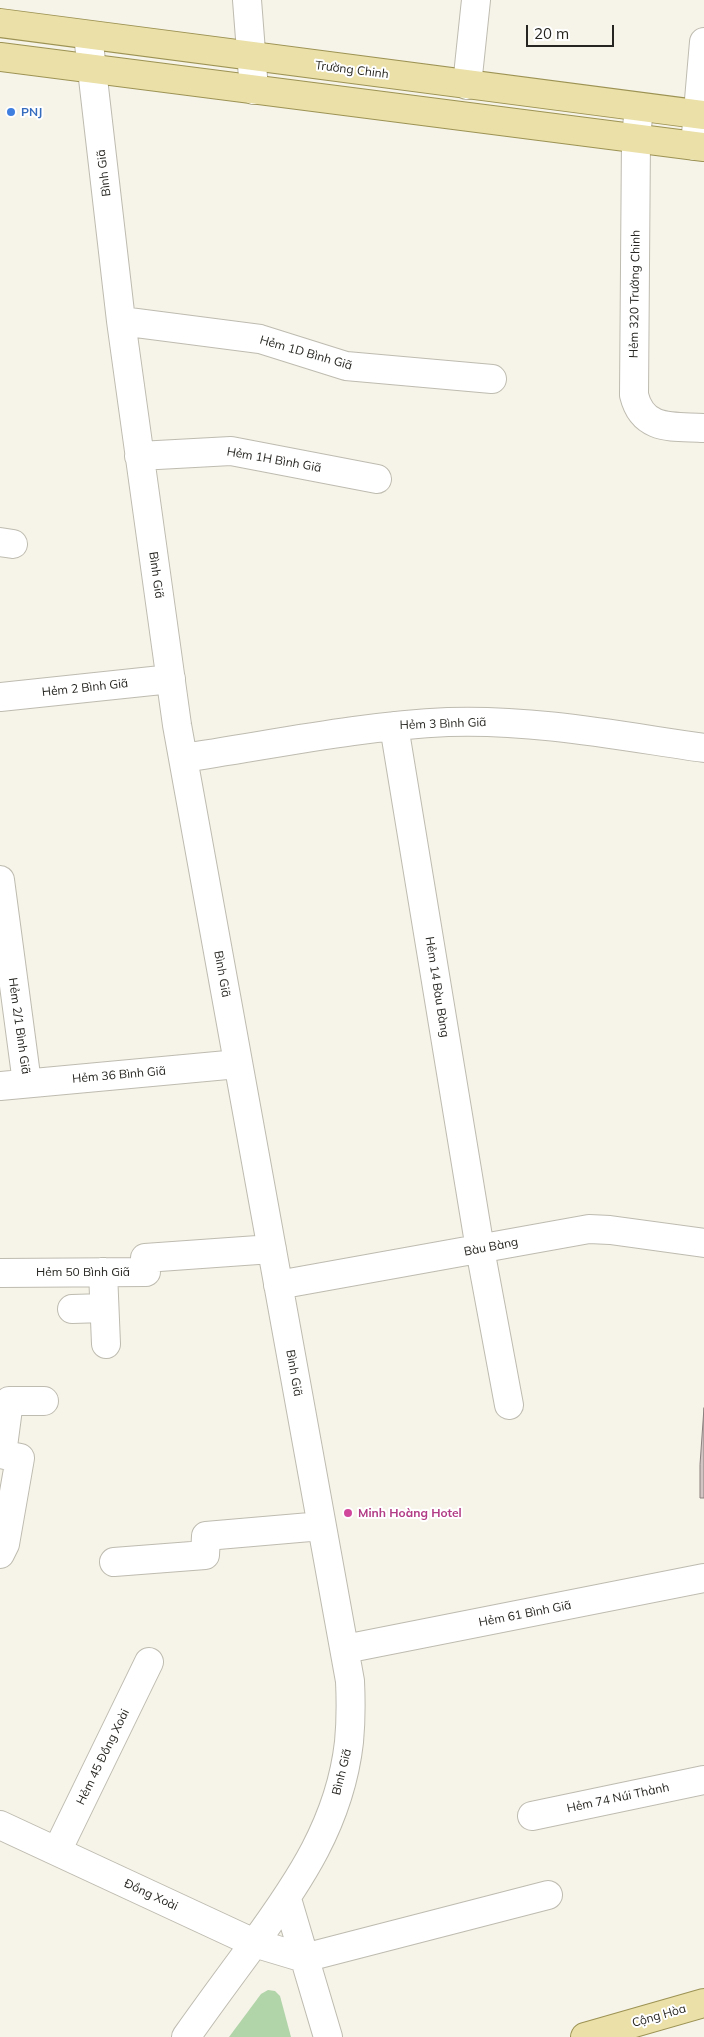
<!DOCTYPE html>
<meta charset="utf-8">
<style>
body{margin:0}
#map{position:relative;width:704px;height:2037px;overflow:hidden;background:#f6f3e8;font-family:Mulish,sans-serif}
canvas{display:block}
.scale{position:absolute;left:526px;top:25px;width:88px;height:22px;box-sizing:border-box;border:2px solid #262521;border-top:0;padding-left:6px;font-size:15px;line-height:18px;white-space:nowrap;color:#262521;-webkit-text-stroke:4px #fff;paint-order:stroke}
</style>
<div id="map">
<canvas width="704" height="2037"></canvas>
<div class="scale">20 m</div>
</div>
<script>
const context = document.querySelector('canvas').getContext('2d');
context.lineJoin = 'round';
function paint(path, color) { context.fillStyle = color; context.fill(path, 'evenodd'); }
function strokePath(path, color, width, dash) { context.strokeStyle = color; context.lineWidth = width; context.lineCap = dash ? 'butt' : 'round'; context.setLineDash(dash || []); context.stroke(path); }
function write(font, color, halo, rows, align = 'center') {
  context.font = font + ' Mulish,sans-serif'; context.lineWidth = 4; context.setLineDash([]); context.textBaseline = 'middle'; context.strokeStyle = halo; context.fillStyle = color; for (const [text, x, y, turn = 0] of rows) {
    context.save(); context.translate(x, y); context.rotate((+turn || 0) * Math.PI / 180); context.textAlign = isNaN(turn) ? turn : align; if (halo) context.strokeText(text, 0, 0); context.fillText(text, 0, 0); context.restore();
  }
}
paint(new Path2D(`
 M268 1990 275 1991 280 1996 291 2037H229L261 1994Z`), '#b1d4a9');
const building = new Path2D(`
 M704 1408V1498H700V1465Z`);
paint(building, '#d1c4c3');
strokePath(building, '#8c807f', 1);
const minor = new Path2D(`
 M247 0 254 90
 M88 35 121 321 177 725 350 1681C351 1702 351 1721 349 1742 340 1822 299 1882 253 1945 230 1976 208 2006 186 2037
 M467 85 476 0
 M639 107 636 138 634 395C643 432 674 426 704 428
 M695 146 704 42
 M121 321 260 339 346 366 492 379
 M139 456 231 451 377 479
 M0 542 13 544
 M0 697 171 679
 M394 726 480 1249 509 1405
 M183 758C271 745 359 726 448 722 534 719 620 736 704 748
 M0 880 27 1083
 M0 1086 238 1064
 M103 1272 106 1344
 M0 1273 146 1272 145 1258 272 1249
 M278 1285 589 1229 610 1230 704 1243
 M72 1309 104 1308
 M0 1454 20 1458 5 1544 0 1554
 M2 1454 9 1401H44
 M114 1562 205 1555 206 1536 322 1526
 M345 1649 704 1578
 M532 1816 704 1780
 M0 1825 254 1943 304 1958 548 1895
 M57 1851 149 1662
 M287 1899 328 2037`);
const major = new Path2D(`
 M0 23 704 115
 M0 57 704 147
 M585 2037 704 2003`);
strokePath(minor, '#bebbb0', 30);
strokePath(major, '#9c9253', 30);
strokePath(minor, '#fff', 28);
strokePath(major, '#eae0a8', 28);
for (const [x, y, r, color] of [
 [11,112,5,"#3f7fe0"],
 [348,1513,5,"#d1479c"]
]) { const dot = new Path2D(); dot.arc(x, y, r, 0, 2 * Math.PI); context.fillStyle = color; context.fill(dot); strokePath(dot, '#fff', 2); }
write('12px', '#262521', '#fff', [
 ["Trường Chinh",352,70,7],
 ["Bình Giã",104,173,-97],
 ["Hẻm 320 Trường Chinh",635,294,-89],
 ["Hẻm 1D Bình Giã",306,353,16],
 ["Hẻm 1H Bình Giã",274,460,10],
 ["Bình Giã",156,575,82],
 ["Hẻm 2 Bình Giã",85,688,-6],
 ["Hẻm 3 Bình Giã",443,724,-2],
 ["Bình Giã",222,974,80],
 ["Hẻm 14 Bàu Bàng",437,987,81],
 ["Hẻm 2/1 Bình Giã",19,1026,82],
 ["Hẻm 36 Bình Giã",119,1075,-5],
 ["Bàu Bàng",491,1247,-11],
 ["Hẻm 50 Bình Giã",83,1272],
 ["Bình Giã",294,1373,80],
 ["Hẻm 61 Bình Giã",525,1614,-11],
 ["Hẻm 45 Đồng Xoài",103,1757,-64],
 ["Bình Giã",342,1772,-76],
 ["Hẻm 74 Núi Thành",618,1798,-12],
 ["Đồng Xoài",151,1895,25],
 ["Cộng Hòa",659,2016,-16]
]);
write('bold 12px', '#366cbe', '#fff', [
 ["PNJ",21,112]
], 'left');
write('bold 12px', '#b23c85', '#fff', [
 ["Minh Hoàng Hotel",358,1513]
], 'left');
</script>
